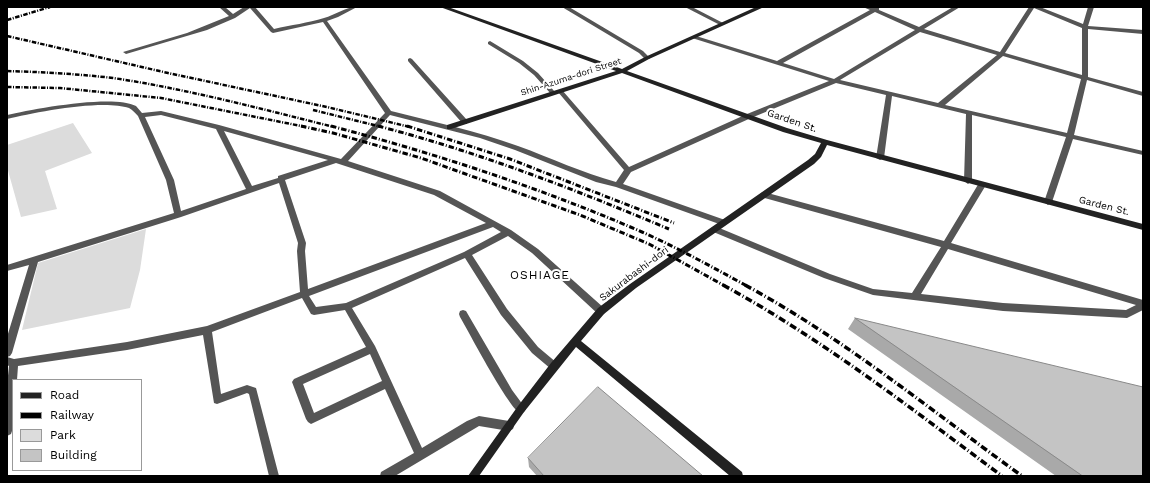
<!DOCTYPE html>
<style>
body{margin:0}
#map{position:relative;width:1150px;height:483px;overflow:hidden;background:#fff;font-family:"Work Sans",sans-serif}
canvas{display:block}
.frame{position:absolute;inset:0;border:8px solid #000;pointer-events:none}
.legend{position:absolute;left:12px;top:379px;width:130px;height:92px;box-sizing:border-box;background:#fff;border:1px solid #999;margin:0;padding:5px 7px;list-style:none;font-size:12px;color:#000}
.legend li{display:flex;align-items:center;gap:8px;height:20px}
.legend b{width:20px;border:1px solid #999}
</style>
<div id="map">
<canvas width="1150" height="483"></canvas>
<div class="frame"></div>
<ul class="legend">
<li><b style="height:5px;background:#222"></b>Road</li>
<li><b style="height:5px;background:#000"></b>Railway</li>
<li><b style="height:11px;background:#dcdcdc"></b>Park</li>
<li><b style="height:11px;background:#c4c4c4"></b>Building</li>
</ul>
</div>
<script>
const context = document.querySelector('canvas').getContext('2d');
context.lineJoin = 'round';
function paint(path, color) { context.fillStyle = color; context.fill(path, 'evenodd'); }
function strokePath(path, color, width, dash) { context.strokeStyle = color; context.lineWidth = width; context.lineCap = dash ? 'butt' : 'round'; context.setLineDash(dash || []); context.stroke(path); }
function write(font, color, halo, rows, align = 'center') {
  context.font = font + ' "Work Sans",sans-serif'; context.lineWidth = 4; context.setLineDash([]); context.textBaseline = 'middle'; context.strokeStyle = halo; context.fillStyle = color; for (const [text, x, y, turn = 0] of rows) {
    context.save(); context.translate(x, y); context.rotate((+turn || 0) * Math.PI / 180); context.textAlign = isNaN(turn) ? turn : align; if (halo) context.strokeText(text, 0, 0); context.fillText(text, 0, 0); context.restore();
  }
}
paint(new Path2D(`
 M73 123 92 153 45 171 57 209 21 217 7 167V145Z
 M146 229 140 270 130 308 22 330 38 263Z`), '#dcdcdc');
paint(new Path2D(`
 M219 7H225L233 14 244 7H255L274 29C291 25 308 23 324 18 335 15 345 7 357 7L338 17 327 21 391 111C434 122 477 131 518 146 551 158 583 173 616 182L624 170 558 92V90H562L629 167 747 114 829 81 692 38V36H696L777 61 870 10 863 7 879 8V10L919 27 953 7H960L924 29 1000 52 1029 7H1040L1083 24 1088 7H1094L1088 26 1143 30V34L1088 29V77L1143 92V96L1087 80 1074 135 1143 151V155L1073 139 1052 202 1048 205 1044 202 1066 137 972 115V181L968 184 964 181 966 114 892 96 884 158 880 160 876 158 886 95 836 83 751 118 631 172 623 184 725 220 726 222 725 224 722 225 616 187 596 182 515 150 480 138 390 115 348 161 440 191 511 230 538 249 604 308 605 311 604 314 601 315 598 314 532 253 508 236 472 255 507 309 538 347 557 363 559 366 557 369 554 370 551 369 532 353 501 315 465 258 352 308 375 346 422 448 467 421 479 416 509 421 513 423 514 426 513 429 509 431 479 426 395 476H380L381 472 414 453 385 389 311 424 308 422 306 419 292 382 294 379 366 347 345 310 314 315 311 314 302 298 212 332 221 394 247 385 256 388 279 476H269L249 394 247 393 217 404 214 403 203 335 127 350 18 366 17 380H13L12 431 11 434 7 436V385L9 366 7 365V337L29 265 7 271V265L174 213 166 180 138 116C135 113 133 110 129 108 103 99 35 112 7 119V115C33 109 113 94 136 106 138 108 140 111 142 113L161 111 219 125 341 159 385 113 323 22 273 33 271 32 250 8 235 18 207 30 126 54 123 52 187 33 229 16ZM1034 8 1082 28V75L1005 53ZM875 12 915 30 834 79 783 63ZM920 32 997 55 938 103 840 80ZM1003 56 1081 79 1067 133 945 105ZM161 115 216 129 246 189 181 211 174 180 145 117ZM224 131 328 160 278 176V178L252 186ZM336 163 434 195 486 223 308 289 305 251 306 243 285 180ZM279 183 298 243 297 251 300 292 207 326 127 342 14 359 7 357 10 356 12 353 38 262 181 217ZM493 227 501 232 464 252 346 303 316 307 309 296ZM370 354 382 381 314 413 303 384Z
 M562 7H569L643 51 650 58 649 59H645L639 53Z
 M685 7H692L725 24 720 25Z
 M490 41 523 61 538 73 555 92V94H551L534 75 519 63 488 44V42Z
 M410 58 412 59 467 120V124H463L408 61V59Z
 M982 182 986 185 951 243 1143 300V310L1127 318 1003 311 873 295 824 278 711 231 710 229 714 226 717 227 830 274 873 289 912 293 941 247 761 197 760 195 761 193 764 192 944 241 979 183ZM948 249 1136 305 1126 310 1003 303 921 294Z
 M463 310 466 311 512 390 526 409 524 412 521 414C509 409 469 332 460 317L459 314 460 311Z`), '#555');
paint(new Path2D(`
 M440 7H448L622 69 645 57 756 7H764L649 59 627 71 787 128 827 140 1143 224V230L827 145 821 157 814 164 636 288 604 314 581 341 742 472 743 476H730L576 347 524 412 479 476H468L518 406 551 363 598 308 630 284 808 160 815 154 821 143 783 132 622 73 451 129H447V125L616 71Z`), '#222');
strokePath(new Path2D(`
 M7 20 50 7
 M7 36 168 73 327 107 410 127
 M7 71C42 72 78 74 113 78 187 89 262 109 334 127
 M7 87 60 88 161 98 306 127
 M313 110 382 127`), '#000', 2.5, [4.5, 1.5, 1, 1.5]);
strokePath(new Path2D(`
 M301 126 333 133 421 158 580 215 649 244 725 286
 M331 126C437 154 541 188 642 232 678 248 712 267 747 286
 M378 126C478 152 574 189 669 229
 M407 126 510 159 674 223`), '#000', 3, [5.5, 2, 1, 2]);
strokePath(new Path2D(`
 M723 285C822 339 912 409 1002 476
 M745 285C843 338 932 411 1022 476`), '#000', 3.5, [7, 2.5, 1, 2.5]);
paint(new Path2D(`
 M855 318 1143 476H1056L848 329Z
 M528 458 703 476H537L529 467Z`), '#a9a9a9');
const building = new Path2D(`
 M855 318 1143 387V476H1083Z
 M598 387 703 476H544L528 458Z`);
paint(building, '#c4c4c4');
strokePath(building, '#898989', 1);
write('9px', '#000', '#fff', [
 ["Shin-Azuma-dori Street",571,77,-18]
]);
write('10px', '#000', '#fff', [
 ["Garden St.",792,121,19],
 ["Garden St.",1104,206,14],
 ["Sakurabashi-dori",634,274,-37]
]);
context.letterSpacing = '1px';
write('12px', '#000', '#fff', [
 ["OSHIAGE",540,275]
]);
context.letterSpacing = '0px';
</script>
